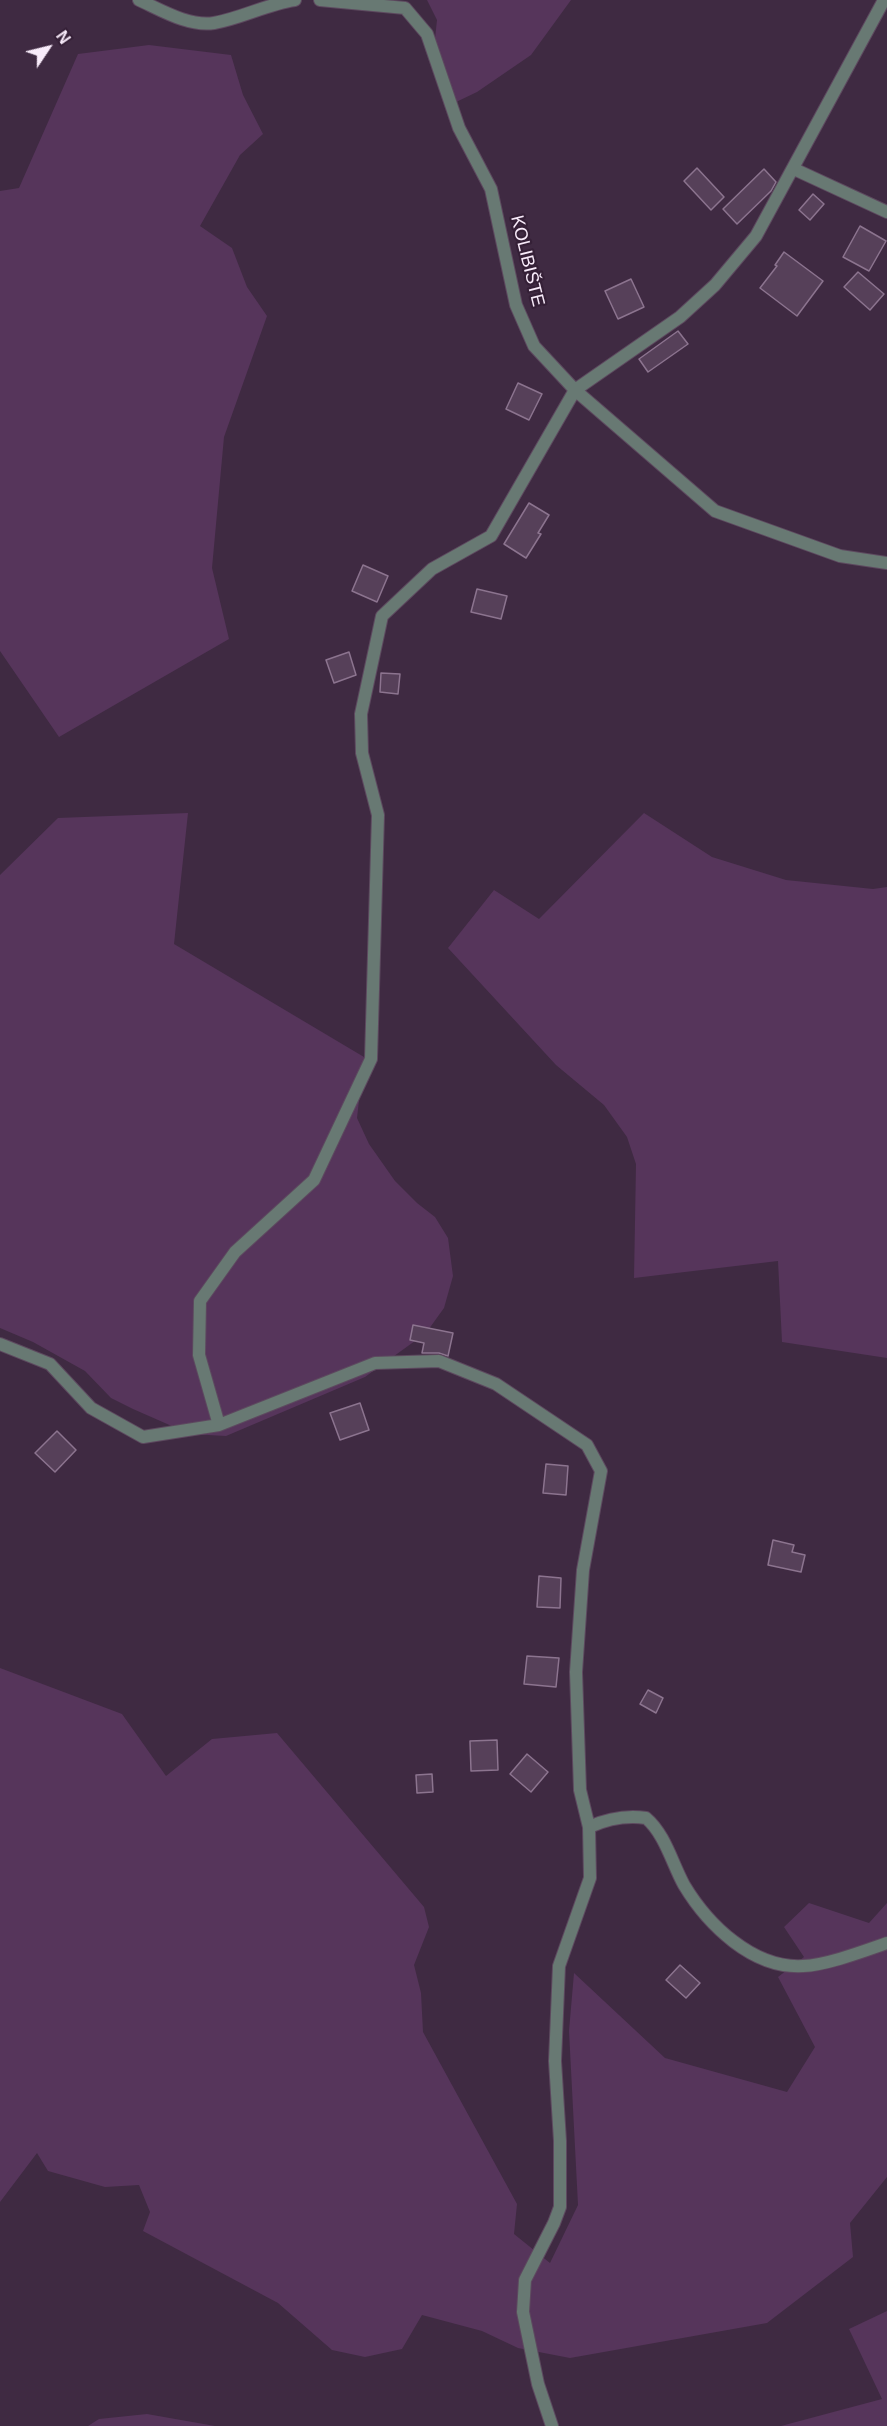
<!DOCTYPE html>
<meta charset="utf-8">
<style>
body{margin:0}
#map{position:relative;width:887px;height:2426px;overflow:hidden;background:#3f2a42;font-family:Arial,sans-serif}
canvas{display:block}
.north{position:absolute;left:18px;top:18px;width:60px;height:60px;-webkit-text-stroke:4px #352037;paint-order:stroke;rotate:55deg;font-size:16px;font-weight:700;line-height:24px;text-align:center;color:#f8ebfa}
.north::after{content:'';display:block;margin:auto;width:21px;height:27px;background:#f8ebfa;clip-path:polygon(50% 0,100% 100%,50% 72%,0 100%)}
</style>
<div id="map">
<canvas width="887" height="2426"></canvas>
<div class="north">N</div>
</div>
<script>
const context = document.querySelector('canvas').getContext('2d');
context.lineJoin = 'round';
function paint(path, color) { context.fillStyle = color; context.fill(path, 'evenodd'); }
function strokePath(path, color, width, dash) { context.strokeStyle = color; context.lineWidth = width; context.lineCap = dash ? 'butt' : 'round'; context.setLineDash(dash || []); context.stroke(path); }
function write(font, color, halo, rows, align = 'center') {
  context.font = font + ' Arial,sans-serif'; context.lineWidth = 4.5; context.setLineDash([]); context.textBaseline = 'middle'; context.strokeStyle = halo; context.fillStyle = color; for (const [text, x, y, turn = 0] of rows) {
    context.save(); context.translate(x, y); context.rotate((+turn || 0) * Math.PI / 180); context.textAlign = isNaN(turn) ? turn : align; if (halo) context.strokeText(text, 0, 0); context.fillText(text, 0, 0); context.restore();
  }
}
paint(new Path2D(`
 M427 0H571L531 55 477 92 454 103 434 48 437 20Z
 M149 45 231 55 243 95 263 134 240 155 200 226 232 248 247 287 267 316 224 437 212 568 229 639 59 737 0 651V191L19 188 78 54Z
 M188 813 174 944 364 1057 357 1118 369 1144 395 1181 417 1203 435 1217 448 1238 453 1276 444 1308 426 1333 365 1377 226 1436 190 1434 133 1409 111 1398 85 1371 33 1342 0 1328V875L58 818Z
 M644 813 712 857 786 880 873 889 887 887V1358L782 1342 778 1261 634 1278 636 1164 627 1137 604 1105 556 1065 448 948 494 890 539 919Z
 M0 1668 122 1714 166 1776 212 1739 277 1733 424 1907 429 1927 414 1965 421 1993 423 2032 517 2204 514 2234 550 2263 578 2205 569 2031 574 1973 665 2058 787 2092 815 2047 778 1977 804 1957 784 1927 809 1903 869 1923 887 1903V2177L850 2223 853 2257 767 2323 570 2358 518 2348 482 2331 422 2315 402 2349 365 2357 332 2350 278 2303 143 2231 150 2212 139 2185 105 2187 48 2171 37 2153 0 2202Z
 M887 2311V2426H781L882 2399 849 2329Z
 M147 2414 215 2426H88L99 2419Z`), '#56355b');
const building = new Path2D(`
 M697 168 724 197 711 210 684 181Z
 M764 169 776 182 771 191 737 224 723 209Z
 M813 194 824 204 810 220 799 210Z
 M860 226 886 241 869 271 843 257Z
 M784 252 823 281 797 316 760 288 777 266 775 265Z
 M858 272 884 294 870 310 844 287Z
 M631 279 644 307 618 319 605 291Z
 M678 331 688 344 648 372 639 359Z
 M518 383 542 394 529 420 506 409Z
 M529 503 549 515 538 533 541 534 526 558 504 544Z
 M363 565 388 576 377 602 352 591Z
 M477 589 507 596 501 619 471 612Z
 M349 652 356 675 334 683 326 660Z
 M381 673 400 674 398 694 380 692Z
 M413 1325 453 1333 448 1356 439 1353H422L424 1343 410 1340Z
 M360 1403 369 1430 340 1440 330 1413Z
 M57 1431 76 1450 55 1472 35 1453Z
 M546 1464 568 1466 566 1495 543 1493Z
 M773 1540 794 1545 792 1552 805 1555 801 1572 768 1565Z
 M539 1576 561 1578 560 1608 537 1607Z
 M527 1656 559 1658 556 1687 524 1684Z
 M648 1690 663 1698 656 1713 640 1704Z
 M497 1740 498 1770 471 1771 470 1741Z
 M527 1754 548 1772 531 1792 510 1774Z
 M432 1774 433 1792 417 1793 416 1775Z
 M680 1965 700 1983 686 1998 666 1980Z`);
paint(building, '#564059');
strokePath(building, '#8c748f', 1.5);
const street = new Path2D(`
 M139 0C161 10 189 27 214 23 242 18 267 4 295 0
 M320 0 405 8 427 34 459 128 491 189 516 305 534 346 575 390 715 511 840 556 887 563
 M794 169 887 212
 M0 1344 50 1364 91 1408 143 1437 219 1425 375 1363 439 1361 496 1384 587 1445 601 1471 583 1570 576 1672 580 1790 589 1827 590 1878 559 1966 555 2061 560 2141V2207L554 2223 525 2280 523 2312 538 2384 552 2426
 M219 1425 199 1355 200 1301 235 1252 314 1180 371 1059 378 815 362 753 361 714 382 616 432 569 491 536 575 390 680 317 715 285 756 236 884 0
 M589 1827C607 1819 626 1815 646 1818 665 1834 672 1863 684 1885 708 1925 753 1969 803 1966 827 1965 864 1951 887 1943`);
strokePath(street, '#5d495f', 14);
strokePath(street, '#687973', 12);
write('18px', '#f8ebfa', '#352037', [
 ["KOLIBIŠTE",527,261,76]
]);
</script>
